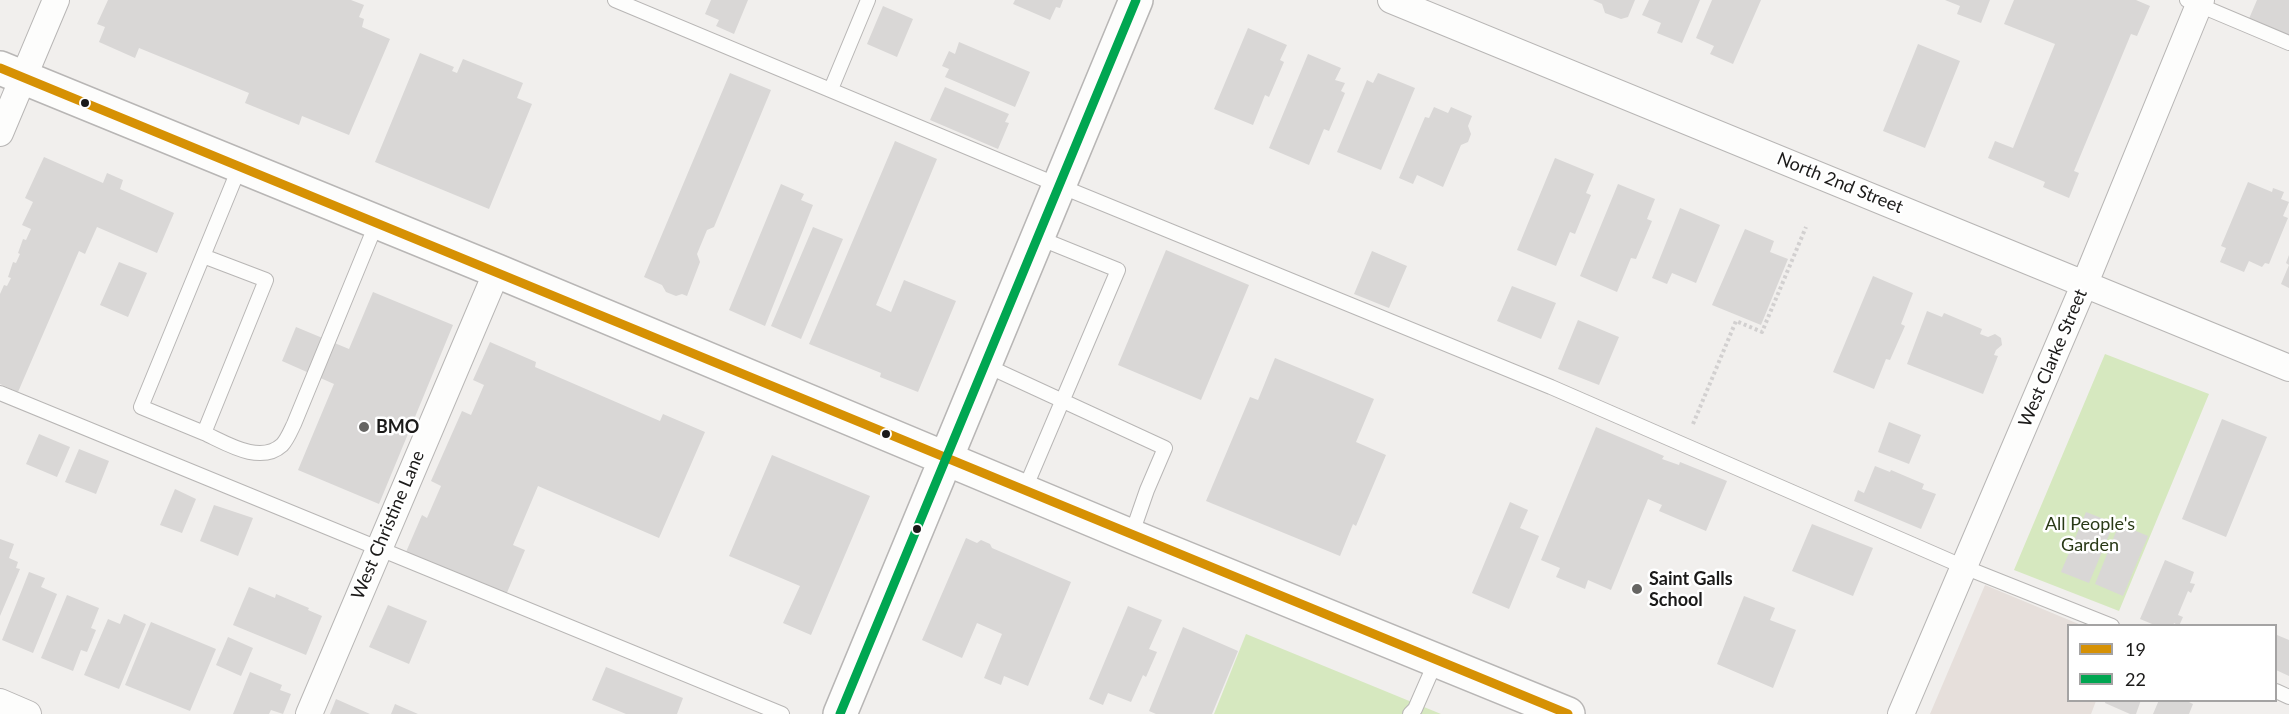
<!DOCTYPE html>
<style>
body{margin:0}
#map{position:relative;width:2289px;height:714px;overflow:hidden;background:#f1efed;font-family:Lato,sans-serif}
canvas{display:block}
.legend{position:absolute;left:2067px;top:624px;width:210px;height:78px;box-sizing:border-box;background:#fff;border:2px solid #a4a3a3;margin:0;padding:8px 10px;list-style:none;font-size:18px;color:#1b1a19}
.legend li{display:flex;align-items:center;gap:12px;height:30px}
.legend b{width:30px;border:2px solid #a4a3a3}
</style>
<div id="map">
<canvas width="2289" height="714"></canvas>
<ul class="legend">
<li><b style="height:8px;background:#d69104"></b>19</li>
<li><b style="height:8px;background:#00a651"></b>22</li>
</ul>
</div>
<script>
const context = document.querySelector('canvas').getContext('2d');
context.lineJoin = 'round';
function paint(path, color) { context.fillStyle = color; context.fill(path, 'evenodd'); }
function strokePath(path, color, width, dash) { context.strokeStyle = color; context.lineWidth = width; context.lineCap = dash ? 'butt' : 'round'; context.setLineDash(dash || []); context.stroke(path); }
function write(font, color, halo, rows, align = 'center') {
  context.font = font + ' Lato,sans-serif'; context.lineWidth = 5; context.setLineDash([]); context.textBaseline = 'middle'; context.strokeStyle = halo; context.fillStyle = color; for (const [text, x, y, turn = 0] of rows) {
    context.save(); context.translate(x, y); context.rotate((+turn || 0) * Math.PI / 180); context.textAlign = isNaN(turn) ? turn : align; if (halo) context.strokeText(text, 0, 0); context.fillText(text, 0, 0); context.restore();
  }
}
paint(new Path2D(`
 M1985 585 2081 625 2068 626V700L2096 701 2091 714H1930Z`), '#e6dfdb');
paint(new Path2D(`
 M2105 354 2209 394 2119 611 2014 570Z
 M1246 634 1441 714H1214Z`), '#d6e8bf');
paint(new Path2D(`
 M108 0H351L364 5 359 17 364 19 362 27 390 39 349 135 302 116 299 125 245 103 249 93 139 48 135 58 99 42 105 27 97 24Z
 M711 0H748L734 34 716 26 719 20 705 14Z
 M1015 0H1063L1060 8 1056 7 1050 20 1013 4Z
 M1593 0H1635L1628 17 1621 19 1605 13 1602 4Z
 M1649 0H1700L1682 43 1657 33 1661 23 1642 15Z
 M1712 0H1761L1733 64 1710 54 1714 46 1696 38Z
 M1945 0H1990L1981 23 1957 14 1960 6Z
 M2014 0H2136L2150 6 2137 36 2131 34 2074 171 2079 173 2069 198 2043 187 2045 182 1988 158 1995 141 2013 148 2055 44 2004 24Z
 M2257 0H2289V38L2248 21Z
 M883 6 913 19 897 57 867 44Z
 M1248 28 1287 45 1280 60 1284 62 1269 97 1265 95 1253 125 1214 109Z
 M959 42 1030 72 1015 107 945 77 949 69 942 66 949 51 955 54Z
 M1918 44 1960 61 1925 148 1883 131Z
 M420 53 454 67 452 71 457 73 463 59 523 83 517 98 532 104 489 209 375 162Z
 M1308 54 1341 68 1335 80 1345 83 1341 91 1345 93 1329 131 1324 129 1309 165 1269 148Z
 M730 73 771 90 714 227 707 230 697 254 700 262 687 296 682 294 676 296 666 292 662 285 644 277Z
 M1378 73 1415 88 1381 170 1337 152 1367 80 1373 83Z
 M945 87 1009 114 1005 122 1009 123 998 149 930 120Z
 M1434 107 1448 113 1451 107 1472 116 1468 126 1471 134 1468 142 1461 145 1443 187 1417 175 1413 184 1399 178 1425 117 1429 118Z
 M895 141 937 159 876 305 891 312 904 280 956 301 918 392 880 377 881 373 809 344Z
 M44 157 103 183 107 173 123 180 120 189 174 213 157 253 97 227 85 254 79 251 18 392 0 384V294L4 285 7 286 11 278 8 277 13 262 16 263 20 254 18 253 23 239 26 240 31 229 22 225 33 202 25 198Z
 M1555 158 1594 174 1586 193 1591 195 1575 234 1570 232 1556 266 1517 250Z
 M2248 182 2272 192 2273 188 2284 192 2281 199 2289 202 2283 216 2288 218 2269 264 2265 263 2262 267 2249 261 2244 272 2220 262 2226 248 2221 246Z
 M781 184 804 194 801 200 813 205 765 326 729 310Z
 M1618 184 1655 199 1647 219 1652 221 1636 259 1631 258 1617 292 1580 276Z
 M1680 208 1720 225 1696 283 1672 273 1667 284 1652 278Z
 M813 227 843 239 801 339 771 326Z
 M1745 229 1774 241 1770 252 1788 259 1761 325 1712 305Z
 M1166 250 1249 285 1201 400 1118 365Z
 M1372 251 1407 266 1389 308 1354 294Z
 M2289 255V288L2281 284 2289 265 2286 263Z
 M119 262 147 273 128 317 100 305Z
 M1873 276 1913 293 1901 324 1905 326 1890 360 1886 359 1874 389 1833 372Z
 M1512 286 1556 303 1541 339 1497 321Z
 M373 292 453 325 379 504 298 470 334 384 282 361 296 327 349 349Z
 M1927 311 1942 317 1944 313 1982 329 1980 334 1988 337 1995 334 2001 338 2002 345 1996 350 1994 355 1998 356 1983 394 1907 364Z
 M1578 320 1619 337 1599 385 1558 369Z
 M490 342 536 362 535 367 660 421 663 414 705 432 659 538 538 486 513 545 525 550 506 595 406 552 422 515 427 518 441 486 431 481 462 411 471 415 484 385 473 380Z
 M1275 358 1374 399 1356 442 1386 455 1356 526 1353 524 1340 556 1206 501 1250 397 1258 400Z
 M2222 419 2267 437 2226 537 2182 519Z
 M1889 422 1921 435 1909 464 1878 452Z
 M1596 427 1664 456 1662 459 1679 465 1680 462 1727 481 1706 531 1659 511 1662 505 1648 499 1611 590 1588 580 1585 589 1556 577 1560 568 1541 560Z
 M39 434 70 447 57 477 26 464Z
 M79 449 109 461 96 494 65 482Z
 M772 455 870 496 811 635 783 623 800 586 729 556Z
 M1875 466 1890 472 1891 470 1924 484 1922 489 1936 494 1921 529 1854 501 1858 490 1864 493Z
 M175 489 196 499 182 533 160 525Z
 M1510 502 1528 510 1520 528 1539 536 1509 609 1472 593Z
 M214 505 253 518 238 556 200 541Z
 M2086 512 2114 523 2089 583 2061 572Z
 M1812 524 1873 548 1853 596 1792 571Z
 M2119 524 2148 536 2123 596 2095 584Z
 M966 538 977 543 981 540 990 544 992 548 1071 582 1028 686 1004 676 1001 685 984 678 1002 634 977 623 962 658 922 640Z
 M0 539 14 544 9 558 18 562 16 568 20 569 0 616Z
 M2165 560 2194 572 2190 583 2195 584 2191 593 2188 591 2178 615 2183 617 2179 626 2174 623 2173 626H2157L2140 619Z
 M29 572 45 578 41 587 57 594 33 653 2 640Z
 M249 587 275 598 276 594 309 608 308 610 322 616 306 655 233 625Z
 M67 595 99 608 91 628 96 630 87 652 81 650 73 671 41 658Z
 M1744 596 1775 608 1770 620 1796 630 1773 688 1717 664Z
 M388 605 427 621 409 664 369 647Z
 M1128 606 1162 620 1149 649 1157 652 1146 677 1143 675 1131 702 1108 693 1103 705 1089 699Z
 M124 614 146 624 119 689 84 675 108 619 120 624Z
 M151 622 216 649 190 711 125 685Z
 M1183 627 1238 651 1212 714H1156L1149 711Z
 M2277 635 2289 640V676L2276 670Z
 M228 637 253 648 241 676 216 665Z
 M606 667 683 698 677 714H626L592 700Z
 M250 672 282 685 280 690 291 694 283 714 271 710 269 714H233Z
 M336 699 370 714H330Z
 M2106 700H2141L2136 714H2130L2105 703Z
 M2159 700H2185L2193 704 2189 714H2153Z
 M395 704 418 714H391Z`), '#d9d7d6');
const lane = new Path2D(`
 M615 0 1060 186 1551 387 1964 567 2112 626
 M2187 0 2289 43
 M831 89 868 0
 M203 256 266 280 204 433 141 407 240 166
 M985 365 1165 448 1147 490 1131 536
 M0 393 782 714
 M204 433C226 443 260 465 282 445 287 440 291 430 294 424L377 222
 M1024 491 1118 270 1039 238
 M2276 691 2289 697
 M1410 714 1415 709 1436 661`);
const street = new Path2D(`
 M1391 0 2289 368
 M0 133 56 0
 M0 702 28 714
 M309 714 497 271
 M1901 714 2085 283 2201 0`);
const secondary = new Path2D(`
 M0 68 497 271 1131 536 1568 714
 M840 714 1136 0`);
strokePath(lane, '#b8b6b5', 16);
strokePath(street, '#b8b6b5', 28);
strokePath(secondary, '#b8b6b5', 36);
strokePath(new Path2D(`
 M1693 424 1736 321 1762 332 1806 227`), '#d2d0d0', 4, [3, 3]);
strokePath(lane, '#fdfdfc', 14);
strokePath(street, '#fdfdfc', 26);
strokePath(secondary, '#fdfdfc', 33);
strokePath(new Path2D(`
 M0 68C523 282 1044 501 1568 714`), '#d69104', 9);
strokePath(new Path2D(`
 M840 714 1136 0`), '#00a651', 9);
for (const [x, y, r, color] of [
 [85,103,5,"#1b1a19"],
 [364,427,6,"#666563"],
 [886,434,5,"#1b1a19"],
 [917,529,5,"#1b1a19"],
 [1637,589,6,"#666563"]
]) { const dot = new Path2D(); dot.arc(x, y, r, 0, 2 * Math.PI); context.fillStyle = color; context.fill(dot); strokePath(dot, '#fff', 2); }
write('18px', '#1b1a19', '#fff', [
 ["North 2nd Street",1840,183,22],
 ["West Clarke Street",2053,358,-67],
 ["West Christine Lane",388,525,-67]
]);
write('bold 18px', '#1b1a19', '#fff', [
 ["BMO",376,427],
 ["Saint Galls",1649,579],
 ["School",1649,600]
], 'left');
write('18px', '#293916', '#fff', [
 ["All People's",2090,524],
 ["Garden",2090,545]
]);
</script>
